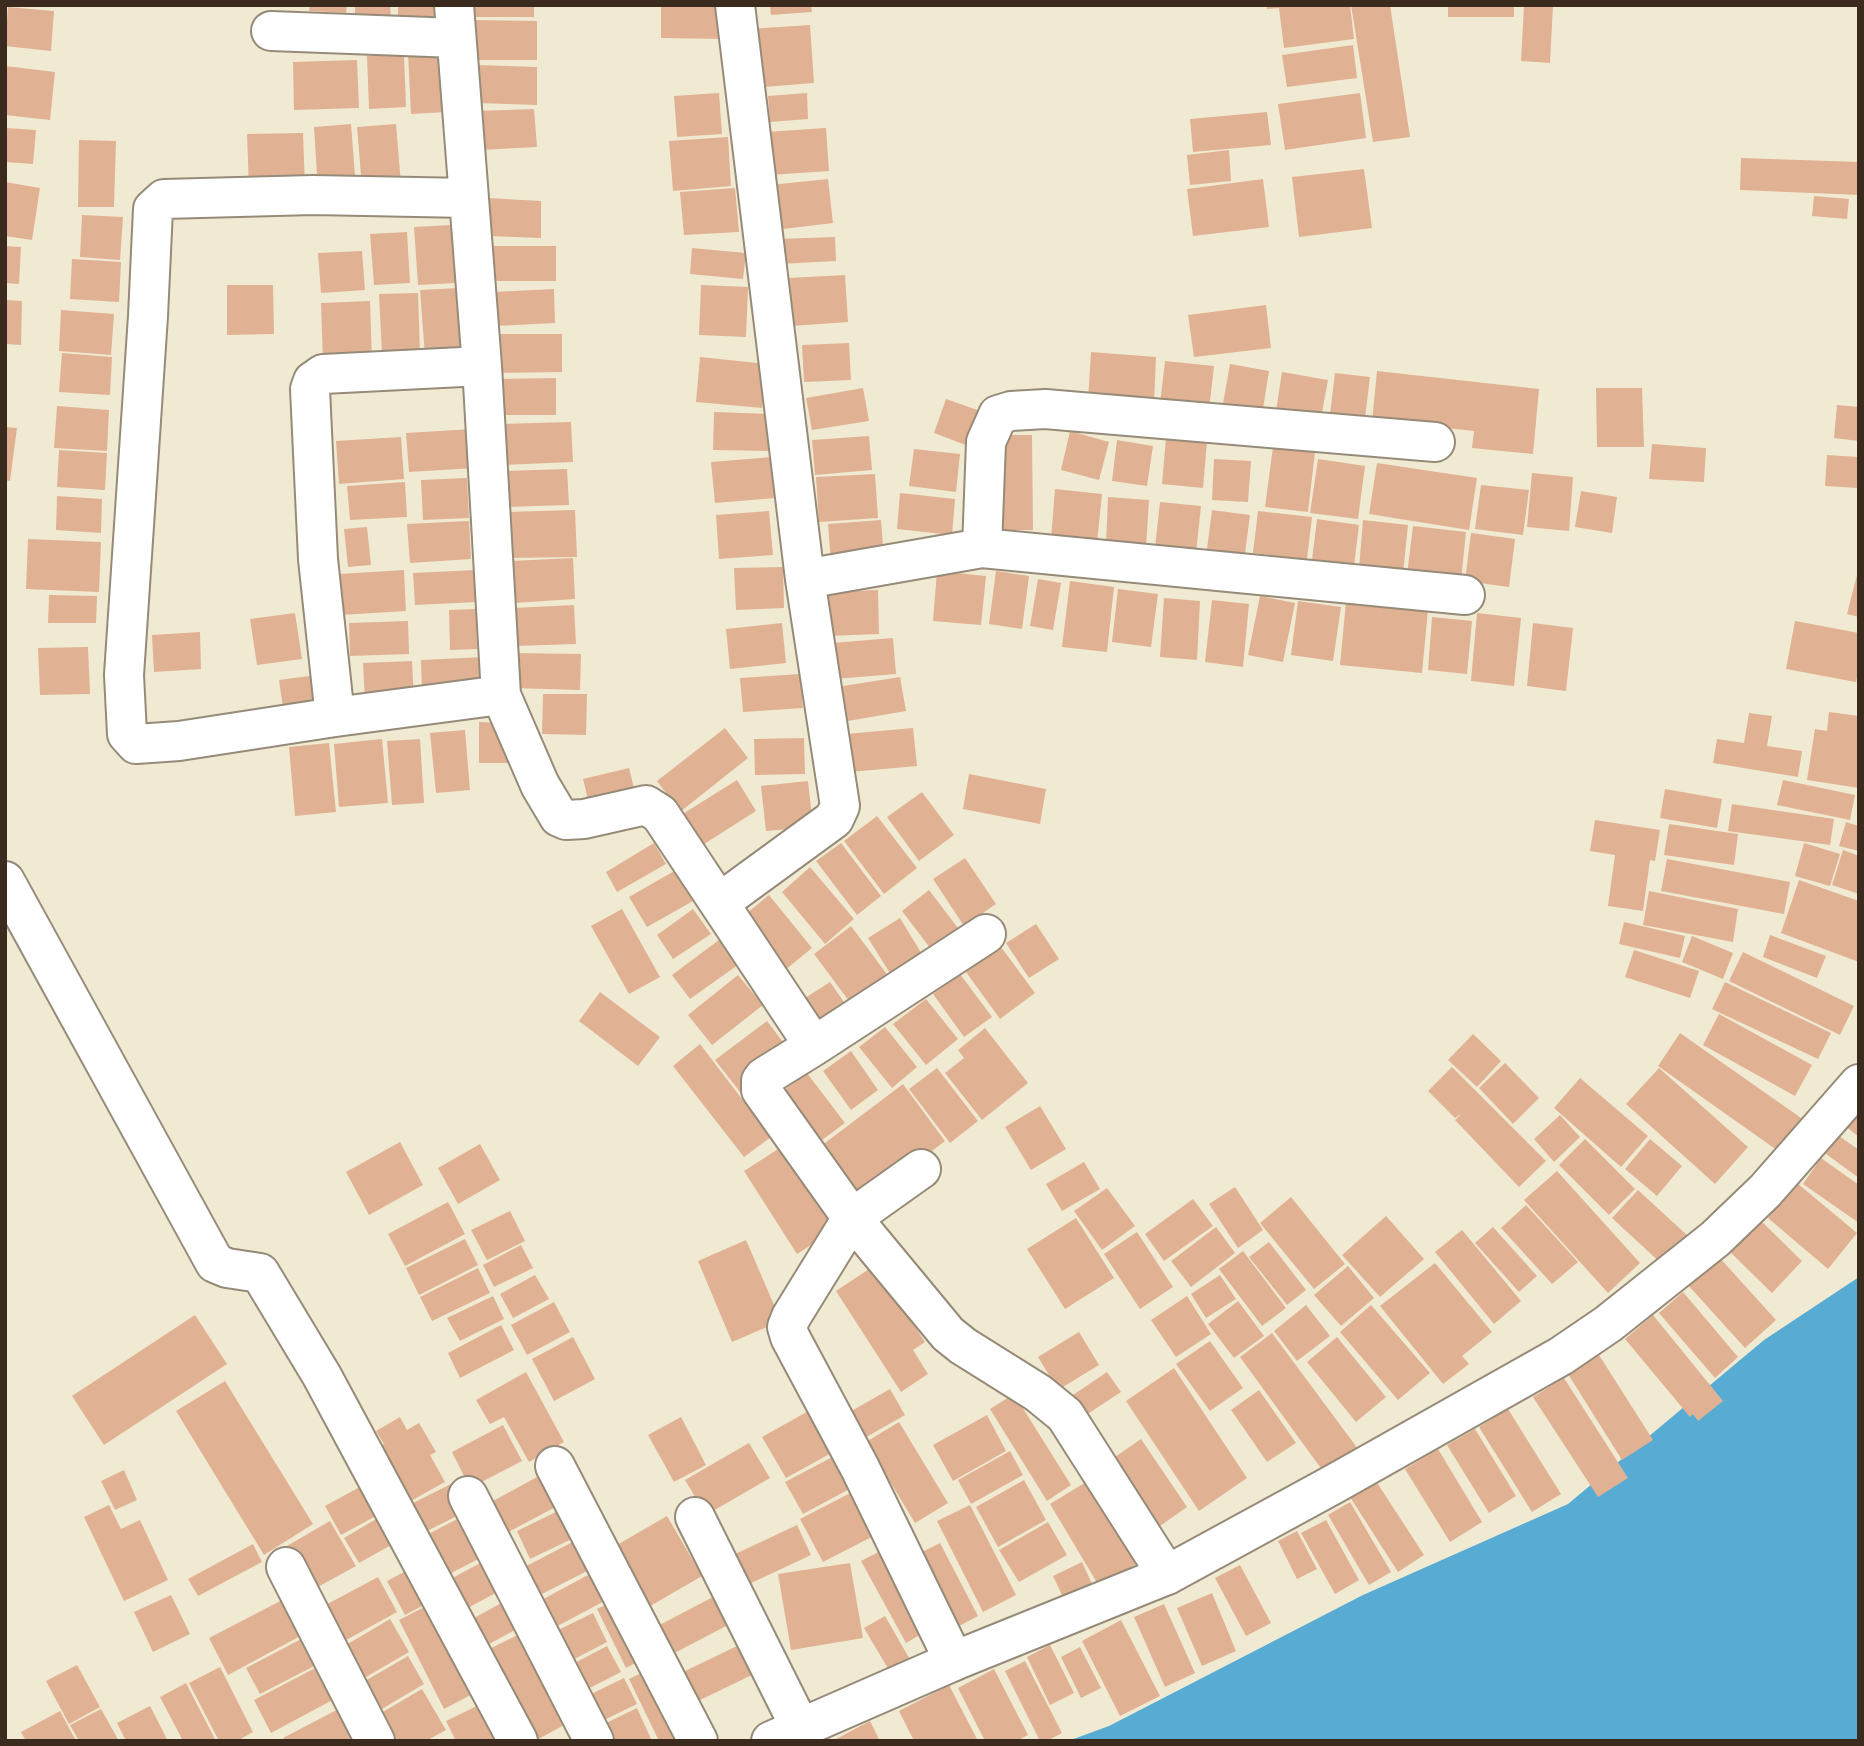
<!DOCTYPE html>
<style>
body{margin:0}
#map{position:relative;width:1864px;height:1746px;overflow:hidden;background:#f1ead2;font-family:Sriracha,sans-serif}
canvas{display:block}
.frame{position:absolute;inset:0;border:7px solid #3b2a1e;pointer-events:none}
</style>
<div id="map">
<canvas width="1864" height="1746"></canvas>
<div class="frame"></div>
</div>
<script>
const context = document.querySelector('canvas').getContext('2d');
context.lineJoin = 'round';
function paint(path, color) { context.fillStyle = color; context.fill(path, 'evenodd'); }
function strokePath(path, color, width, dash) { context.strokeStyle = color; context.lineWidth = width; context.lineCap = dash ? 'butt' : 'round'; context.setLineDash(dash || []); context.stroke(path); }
paint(new Path2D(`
 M1859 1277V1741H1068L1109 1726 1363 1595 1568 1504 1764 1340Z`), '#58acd4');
paint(new Path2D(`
 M310 5H347L346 13 309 11Z
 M355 5H390L391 18H355Z
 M398 5H435V16L398 17Z
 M475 5H534V17H475Z
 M661 5H723V39L661 38Z
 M770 5H811L812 12 771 15Z
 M1267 5H1350L1354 39 1284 48 1279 8 1267 9Z
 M1351 5H1390L1410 137 1373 142Z
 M1448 5H1514V17H1448Z
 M1524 5H1553L1550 63 1521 61Z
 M8 7 54 11 51 51 5 46Z
 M474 20 537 21V60H474Z
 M810 25 814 83 752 88 748 29Z
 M1353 45 1357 78 1287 87 1282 55Z
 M445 53 447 112 411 114 408 54Z
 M404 54 406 107 369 109 367 56Z
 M357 60 359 108 294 110 293 62Z
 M478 65 537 67V105L477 103Z
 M5 66 55 72 50 120 5 115Z
 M719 93 722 134 677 137 674 96Z
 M807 93 808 119 770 122 768 96Z
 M1360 93 1366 138 1285 150 1278 104Z
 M534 109 537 147 479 150 477 111Z
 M1267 112 1271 145 1193 152 1190 119Z
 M351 124 356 188 318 191 314 127Z
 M396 124 401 184 362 187 357 127Z
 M5 128 36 130 33 164 5 162Z
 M826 128 829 171 770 175 766 132Z
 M303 133 305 187 249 189 247 134Z
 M728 137 731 186 673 191 669 141Z
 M79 140 116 141 114 207H78Z
 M1229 150 1231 181 1190 185 1187 155Z
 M1741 158 1859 162V195L1740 190Z
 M1364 169 1372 228 1299 237 1292 177Z
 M828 179 833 223 775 230 770 185Z
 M1263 179 1269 227 1193 236 1187 189Z
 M5 182 40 188 32 240 5 236Z
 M735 188 739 232 684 235 680 192Z
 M1814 196 1849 199 1847 219 1812 216Z
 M488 198 541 201V238L487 236Z
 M82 215 123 217 120 260 80 257Z
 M452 225 455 283 418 285 414 227Z
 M407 232 410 283 374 285 370 234Z
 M835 237 836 261 779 264 778 239Z
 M5 246 21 247 19 284 5 283Z
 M483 246H556V281H483Z
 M692 248 746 253 743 279 690 274Z
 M362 251 365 290 321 293 318 253Z
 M72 259 121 262 119 302 70 299Z
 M845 275 848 322 792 326 788 278Z
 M227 285H273L274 334 227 335Z
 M701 285 748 287 746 337 699 335Z
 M458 288 462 353 425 356 420 290Z
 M554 289 555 323 495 326 493 292Z
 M418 293 420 353 382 354 379 294Z
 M5 300 22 301 21 345 5 344Z
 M370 301 372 362 323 363 321 303Z
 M1266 305 1271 348 1194 357 1188 315Z
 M61 310 114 314 111 355 59 351Z
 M493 334H562V372L493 373Z
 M849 343 851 380 804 382 802 345Z
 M1091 352 1156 357 1154 404 1088 400Z
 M62 353 112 357 110 395 59 392Z
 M700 357 767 364 762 408 696 402Z
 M1165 361 1214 366 1209 410 1160 404Z
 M1230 364 1269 371 1262 415 1222 409Z
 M1377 371 1539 389 1533 454 1472 448 1474 431 1420 425 1371 432Z
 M1282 372 1328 380 1321 418 1276 411Z
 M1335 373 1370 377 1365 418 1330 414Z
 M556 378V415H498V379Z
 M863 388 869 421 812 430 806 398Z
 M1596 388H1642L1644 447H1597Z
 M946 399 983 412 971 447 934 433Z
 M1837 405 1859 407V441L1834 438Z
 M57 406 109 410 107 451 54 448Z
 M714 412 770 414V451L713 450Z
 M571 422 573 462 502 465 500 424Z
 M5 427 17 428 10 481 5 480Z
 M473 429 475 468 409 472 406 433Z
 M1070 431 1109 442 1099 480 1061 470Z
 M1000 435H1032L1033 530H1000Z
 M869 436 872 470 815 475 812 440Z
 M401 437 404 479 339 484 336 441Z
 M1166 438 1207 442 1203 488 1162 484Z
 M1117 440 1153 446 1147 486 1112 481Z
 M1652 444 1706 448 1704 482 1649 479Z
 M1273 447 1315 452 1308 512 1265 507Z
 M914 449 960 454 956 492 909 486Z
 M59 450 107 453 105 490 57 487Z
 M1827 455 1859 457V488L1825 486Z
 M772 457 775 498 715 503 711 462Z
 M1214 459 1251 461 1248 502 1212 500Z
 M1318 459 1365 466 1358 519 1310 513Z
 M1377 463 1477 478 1469 530 1369 514Z
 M567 469 569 505 505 507 504 471Z
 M1532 473 1573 477 1569 531 1527 527Z
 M875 474 878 518 819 522 816 477Z
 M467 478 469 518 423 520 421 480Z
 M405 482 407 517 350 520 347 486Z
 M1481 485 1529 490 1523 535 1475 529Z
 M1055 489 1102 494 1097 543 1051 539Z
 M1581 491 1617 497 1612 533 1575 527Z
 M900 493 955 499 952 535 897 529Z
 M57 496 102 499 101 533 56 530Z
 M1108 497 1149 500 1146 548 1106 546Z
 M1160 502 1201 506 1196 553 1155 548Z
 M575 510 577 557 507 558 505 512Z
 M1212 510 1250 515 1245 554 1207 549Z
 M769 511 773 555 719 559 716 515Z
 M1258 511 1312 517 1307 559 1253 553Z
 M1317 519 1359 525 1353 574 1311 568Z
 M881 520 884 560 831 563 828 524Z
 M1363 520 1408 525 1403 574 1359 569Z
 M469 521 471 559 410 563 407 524Z
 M1413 526 1466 532 1461 581 1407 575Z
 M367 527 371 565 348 567 344 529Z
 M1471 533 1515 539 1509 587 1465 581Z
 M28 539 101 542 99 592 26 589Z
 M573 558 575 599 514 603 511 561Z
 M783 567 784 608 736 610 734 568Z
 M404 570 406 611 341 615 339 574Z
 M475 570 477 602 415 605 413 573Z
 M937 571 986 576 981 625 933 621Z
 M996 571 1029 576 1022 629 989 624Z
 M1858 571H1859V617L1847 614Z
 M1038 579 1061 583 1053 630 1030 626Z
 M1070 581 1114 587 1107 652 1062 647Z
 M1118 589 1158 594 1151 647 1112 642Z
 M878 590 879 634 828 636 827 592Z
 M49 595 97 596 96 623H48Z
 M1260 596 1295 603 1283 662 1248 655Z
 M1164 598 1200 601 1197 660 1160 657Z
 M1212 600 1249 604 1243 667 1205 662Z
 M1298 601 1341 607 1333 661 1291 655Z
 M1346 602 1428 610 1422 673 1340 665Z
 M574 605 576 644 515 646 514 608Z
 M476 609 477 649 450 650 449 610Z
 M295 613 302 659 257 665 250 619Z
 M1477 613 1521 618 1514 686 1471 681Z
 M1432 617 1472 621 1467 674 1428 670Z
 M408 621 409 654 350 656 349 623Z
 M1795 621 1859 633V668L1856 682 1786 669Z
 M782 623 786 663 730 669 726 629Z
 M1533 623 1573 628 1566 691 1527 686Z
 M200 632 201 669 154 672 152 635Z
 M893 638 896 674 834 679 832 643Z
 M88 647 90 694 40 695 38 648Z
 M513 653 581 654 580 690 512 688Z
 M484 657 486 690 422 693 421 660Z
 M412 661 414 699 365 701 363 663Z
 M800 674 803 708 743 712 740 678Z
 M317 675 322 709 284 714 279 680Z
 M900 677 906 711 842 722 837 687Z
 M543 694H587L586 735 542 734Z
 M1829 712 1859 716V788L1807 780 1815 729 1827 731Z
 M1749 713 1772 716 1767 746 1802 751 1798 777 1713 763 1717 739 1744 743Z
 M479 722 510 723V763H479Z
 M725 728 748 758 680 812 657 781Z
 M913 728 917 766 850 772 846 734Z
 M465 730 470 790 436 793 430 733Z
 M804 738 805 774 755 775 754 739Z
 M382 739 388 803 339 807 334 744Z
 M420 739 424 803 392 805 387 741Z
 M329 743 336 812 295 816 289 747Z
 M629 768 637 800 591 812 583 779Z
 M969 774 1046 789 1040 824 963 809Z
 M737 780 756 811 701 846 681 815Z
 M1783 780 1855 795 1850 820 1777 805Z
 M808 781 813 827 766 831 761 786Z
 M1665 789 1722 799 1717 828 1660 818Z
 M922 792 954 835 919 861 887 817Z
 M1732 804 1834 819 1830 845 1728 831Z
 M877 816 917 868 884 894 844 841Z
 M1595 820 1660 830 1655 861 1650 860 1643 911 1608 906 1615 855 1590 851Z
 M1846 822 1859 826V851L1839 846Z
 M1669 824 1738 834 1734 865 1664 855Z
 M654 843 666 864 617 892 606 872Z
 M841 843 881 896 857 915 816 861Z
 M1804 843 1840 854 1830 886 1795 876Z
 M1843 850 1859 856V894L1832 885Z
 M965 858 996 904 964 926 933 879Z
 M1667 859 1790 882 1784 914 1661 891Z
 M810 867 854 919 825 944 782 892Z
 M676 870 693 901 647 927 629 897Z
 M1799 880 1859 901V962L1781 933Z
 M929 890 964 936 937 957 902 911Z
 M1649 891 1738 909 1733 942 1643 925Z
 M769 895 812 948 784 971 741 918Z
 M622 909 660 977 629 994 591 926Z
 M693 909 711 934 673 959 657 935Z
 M900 918 925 959 893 978 868 938Z
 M1624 922 1685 936 1680 958 1619 944Z
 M1036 924 1059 959 1029 978 1006 943Z
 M851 926 895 985 858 1013 814 954Z
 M1770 935 1826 956 1817 978 1763 957Z
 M1692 936 1733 953 1723 979 1682 962Z
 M723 937 742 962 690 999 672 975Z
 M1001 947 1035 993 1000 1019 966 972Z
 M1634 950 1699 971 1690 998 1625 977Z
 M1743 952 1854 1006 1840 1035 1729 981Z
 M960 974 992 1017 964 1037 933 994Z
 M738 975 763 1005 712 1045 688 1015Z
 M830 982 846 1005 815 1026 799 1002Z
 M1725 982 1831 1033 1818 1059 1712 1009Z
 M600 992 660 1037 638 1066 579 1021Z
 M926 999 958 1039 926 1065 893 1024Z
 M1719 1014 1812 1065 1795 1096 1703 1045Z
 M767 1021 792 1054 740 1092 715 1060Z
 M885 1027 917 1067 892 1088 859 1047Z
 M985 1028 1028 1083 982 1120 945 1073 964 1058 958 1050Z
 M1680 1033 1804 1120 1781 1153 1658 1066Z
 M1473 1034 1501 1061 1477 1087 1448 1060Z
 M700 1044 771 1137 744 1157 673 1066Z
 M851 1051 878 1090 851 1110 823 1071Z
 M1505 1063 1539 1098 1513 1124 1479 1088Z
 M1452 1067 1546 1161 1519 1187 1455 1120 1462 1113 1455 1118 1428 1091Z
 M937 1068 978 1121 950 1143 909 1089Z
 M1659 1068 1748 1147 1715 1184 1626 1104Z
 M807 1073 845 1123 818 1143 780 1093Z
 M1580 1078 1648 1136 1621 1167 1554 1108Z
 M903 1084 945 1141 864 1203 821 1146Z
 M1040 1106 1066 1149 1031 1170 1005 1127Z
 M1859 1109V1137L1844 1125Z
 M1560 1115 1580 1137 1554 1162 1534 1139Z
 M1839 1136 1859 1150V1178L1826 1154Z
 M1585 1139 1635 1189 1609 1215 1559 1165Z
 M1650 1139 1682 1166 1657 1196 1625 1169Z
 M400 1142 423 1185 369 1215 346 1172Z
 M480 1144 500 1180 458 1204 438 1168Z
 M786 1144 841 1226 797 1254 744 1171Z
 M1821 1158 1859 1185V1223L1803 1184Z
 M1084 1162 1100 1189 1062 1211 1046 1184Z
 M1557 1171 1640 1263 1608 1293 1524 1200Z
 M1797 1183 1857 1233 1828 1269 1768 1218Z
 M1235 1187 1263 1230 1238 1248 1209 1204Z
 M1107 1188 1135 1226 1102 1250 1074 1211Z
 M1638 1190 1689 1237 1664 1266 1612 1218Z
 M1291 1197 1345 1264 1314 1289 1260 1223Z
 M1193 1199 1213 1226 1164 1261 1145 1234Z
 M448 1202 465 1234 405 1266 388 1234Z
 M1526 1205 1578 1262 1552 1284 1501 1228Z
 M510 1211 525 1241 487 1260 471 1230Z
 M1386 1216 1424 1259 1380 1297 1342 1255Z
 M1757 1217 1802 1261 1772 1293 1726 1248Z
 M1076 1218 1114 1278 1065 1309 1027 1249Z
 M1216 1227 1235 1253 1191 1287 1171 1261Z
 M1493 1227 1537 1276 1519 1292 1475 1243Z
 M1462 1230 1521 1301 1494 1324 1435 1252Z
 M1137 1232 1173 1287 1140 1309 1104 1254Z
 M465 1239 478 1265 419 1295 406 1268Z
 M746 1240 781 1321 732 1342 698 1261Z
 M1269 1242 1306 1290 1287 1305 1249 1257Z
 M521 1245 533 1268 494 1287 483 1265Z
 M1243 1251 1286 1308 1262 1326 1219 1269Z
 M1719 1257 1776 1320 1745 1348 1688 1285Z
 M1435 1263 1492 1332 1462 1356 1469 1364 1443 1384 1380 1306Z
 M875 1265 925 1342 913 1350 928 1374 901 1392 836 1291Z
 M1348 1266 1374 1298 1341 1326 1314 1295Z
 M478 1268 490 1293 432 1321 420 1297Z
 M535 1275 549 1299 513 1318 500 1294Z
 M1220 1275 1236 1299 1206 1318 1191 1294Z
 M1683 1292 1738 1357 1715 1378 1659 1313Z
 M493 1296 504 1319 460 1341 447 1318Z
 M1187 1296 1211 1334 1176 1357 1151 1320Z
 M1238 1301 1264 1336 1234 1358 1208 1324Z
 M554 1302 570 1332 527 1355 511 1325Z
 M1306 1305 1330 1336 1297 1361 1274 1331Z
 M1371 1305 1430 1373 1398 1400 1340 1332Z
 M195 1315 227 1364 104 1445 72 1396Z
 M1653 1315 1723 1401 1698 1421 1693 1414 1690 1417 1625 1339Z
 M501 1325 514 1350 460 1378 448 1353Z
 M1079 1332 1099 1365 1058 1390 1038 1357Z
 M1272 1333 1361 1453 1328 1478 1240 1357Z
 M573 1337 595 1379 554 1401 532 1359Z
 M1337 1337 1386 1397 1356 1422 1307 1362Z
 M1210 1341 1243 1388 1210 1411 1176 1364Z
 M1599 1355 1653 1440 1622 1460 1568 1374Z
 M1174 1368 1247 1478 1199 1511 1126 1401Z
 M526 1372 564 1442 529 1462 504 1417 490 1424 476 1400Z
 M1107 1372 1121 1392 1086 1415 1073 1395Z
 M1564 1378 1628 1478 1598 1497 1533 1397Z
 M225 1381 313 1524 264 1555 176 1411Z
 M890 1389 905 1415 856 1443 841 1417Z
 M1259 1390 1296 1443 1267 1462 1231 1410Z
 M1014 1394 1071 1485 1047 1501 990 1409Z
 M812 1409 835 1451 786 1478 762 1437Z
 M1508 1409 1561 1494 1532 1512 1479 1427Z
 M987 1415 1006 1451 953 1481 933 1445Z
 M400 1417 407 1430 419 1423 436 1452 430 1455 445 1482 400 1507 369 1452 384 1444 376 1431Z
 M681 1417 706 1465 674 1482 648 1435Z
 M899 1422 948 1503 915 1523 866 1442Z
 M503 1425 522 1461 470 1488 452 1452Z
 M1475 1429 1516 1496 1489 1513 1447 1445Z
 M1141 1439 1187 1507 1160 1526 1115 1457Z
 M749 1443 770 1478 706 1515 685 1480Z
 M1438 1449 1482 1522 1450 1542 1405 1469Z
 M1010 1451 1023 1475 971 1504 958 1480Z
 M838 1454 855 1486 803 1514 785 1482Z
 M124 1470 137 1500 115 1510 101 1481Z
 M548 1471 565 1502 501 1536 484 1506Z
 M1091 1479 1141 1561 1099 1586 1050 1504Z
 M1024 1480 1046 1520 998 1547 976 1507Z
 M1376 1481 1424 1555 1398 1572 1350 1497Z
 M369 1482 385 1511 341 1535 325 1506Z
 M453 1483 467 1511 413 1538 399 1510Z
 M860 1488 883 1531 823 1562 800 1519Z
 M1350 1502 1391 1572 1369 1585 1328 1515Z
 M109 1505 121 1529 140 1520 168 1580 124 1601 84 1517Z
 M970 1505 1016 1595 983 1612 937 1521Z
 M566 1507 580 1535 530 1559 517 1531Z
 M388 1512 402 1539 359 1563 344 1538Z
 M463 1516 484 1556 436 1581 415 1541Z
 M667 1516 702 1576 640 1612 605 1552Z
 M1326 1520 1359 1580 1335 1594 1301 1533Z
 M330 1521 356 1566 305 1594 280 1550Z
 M1048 1522 1067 1555 1019 1582 999 1550Z
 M797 1525 811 1555 747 1585 733 1555Z
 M1297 1531 1317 1569 1297 1579 1278 1541Z
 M584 1536 599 1565 530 1600 515 1572Z
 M940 1543 978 1616 948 1632 910 1558Z
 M253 1544 262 1562 198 1596 188 1579Z
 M886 1548 930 1629 906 1643 861 1561Z
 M486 1560 501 1590 457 1614 441 1584Z
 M1082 1562 1098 1597 1069 1610 1053 1576Z
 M850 1563 863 1638 791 1650 778 1574Z
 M419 1564 437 1598 405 1615 387 1581Z
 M1240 1565 1271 1623 1246 1636 1215 1578Z
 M599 1569 614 1596 550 1630 536 1603Z
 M378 1577 397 1612 339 1644 320 1608Z
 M1212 1593 1236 1651 1202 1666 1177 1608Z
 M171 1595 190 1634 153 1652 134 1612Z
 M288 1597 306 1633 228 1675 209 1638Z
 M512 1597 526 1624 480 1649 465 1623Z
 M713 1597 728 1625 665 1658 650 1630Z
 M620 1598 649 1656 626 1668 597 1609Z
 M440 1599 486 1687 444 1709 399 1620Z
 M1164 1604 1195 1673 1165 1687 1134 1617Z
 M593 1613 607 1642 565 1664 550 1634Z
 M885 1616 916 1670 896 1682 864 1628Z
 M390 1619 409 1652 354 1684 336 1651Z
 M1121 1620 1160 1696 1120 1716 1082 1641Z
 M528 1630 575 1719 535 1741 481 1653Z
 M307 1636 320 1663 260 1694 246 1668Z
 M741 1644 756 1673 692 1704 677 1675Z
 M1050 1645 1074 1693 1050 1705 1027 1657Z
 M607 1646 621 1672 580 1693 567 1667Z
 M1080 1647 1101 1688 1081 1698 1061 1657Z
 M408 1656 424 1684 370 1716 353 1688Z
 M1025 1661 1062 1733 1047 1741H1040L1005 1671Z
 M323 1664 340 1696 271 1733 254 1700Z
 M77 1665 100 1707 69 1724 46 1681Z
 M656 1666 693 1741H659L629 1679Z
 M220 1667 253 1732 237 1741H219L189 1683Z
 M994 1669 1028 1735 1016 1741H985L958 1688Z
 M624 1678 637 1704 592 1726 579 1700Z
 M186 1683 216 1741H183L160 1697Z
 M949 1685 978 1741H914L899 1711Z
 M422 1689 446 1730 426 1741H382L369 1720Z
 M491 1699 512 1741H456L446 1721Z
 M348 1704 363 1733 348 1741H285L283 1738Z
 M150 1706 168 1741H126L117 1723Z
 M637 1708 652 1741H607L600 1726Z
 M101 1709 119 1741H79L70 1725Z
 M60 1711 76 1741H26L21 1732Z
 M870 1721 880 1741H837L836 1739Z`), '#e0b293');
const street = new Path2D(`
 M454 5 482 366 501 695 540 785 559 817 566 820 584 819 646 805 660 814 719 903
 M735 5 805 579
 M271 31 456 38
 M468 198 313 195 164 199 153 209 148 316 124 675 127 734 136 744 179 741 335 717 501 695
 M982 548 1465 595
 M335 717 318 559 310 389 313 381 323 374 482 366
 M5 881 215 1263 227 1268 260 1273 322 1376 518 1741
 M814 1046 986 934
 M921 1169 852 1218 791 1317 787 1327 790 1337 860 1468 954 1661
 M555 1466 698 1741
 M468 1496 594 1741
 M695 1517 800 1727
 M286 1567 375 1741
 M1167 1575 1065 1415 1038 1393 963 1346 948 1334 852 1218 761 1090V1081L764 1077 814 1046 719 903 834 819 840 806 805 579 982 548 986 442 998 415 1011 411 1045 409 1435 442`);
const secondary = new Path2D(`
 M771 1741 954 1661 1167 1575 1334 1484 1561 1356 1608 1324 1715 1239 1765 1191 1859 1084`);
strokePath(street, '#968a78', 42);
strokePath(secondary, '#968a78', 42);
strokePath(street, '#fff', 38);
strokePath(secondary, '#fff', 38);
</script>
